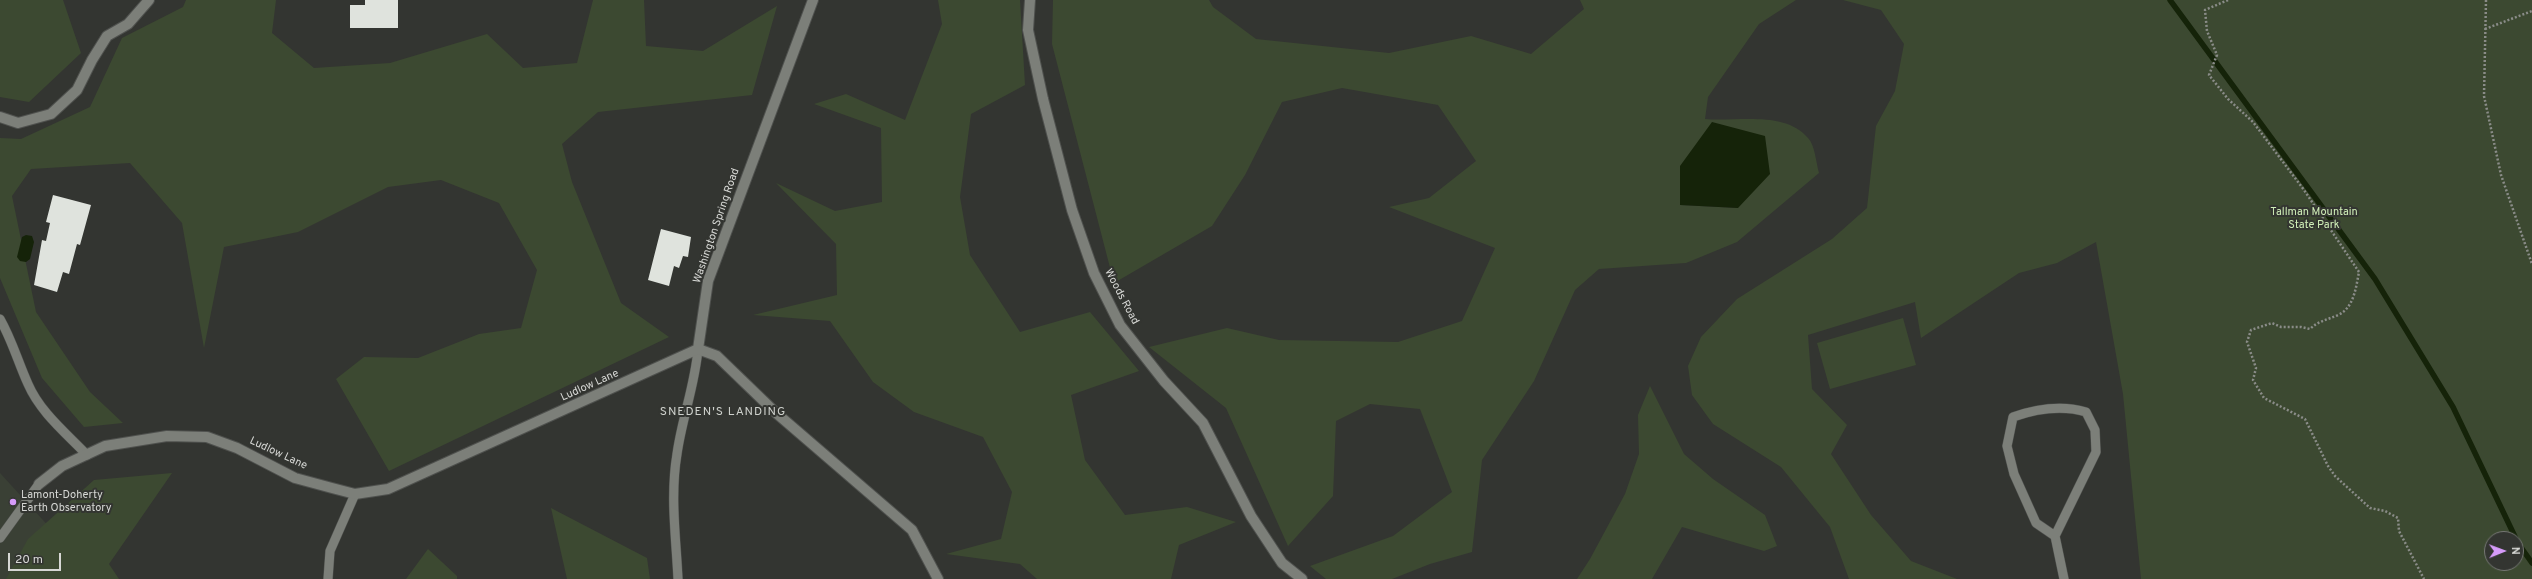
<!DOCTYPE html>
<style>
body{margin:0}
#map{position:relative;width:2532px;height:579px;overflow:hidden;background:#333531;font-family:Overpass,sans-serif}
canvas{display:block}
.north{position:absolute;left:2484px;top:531px;width:40px;height:40px;box-sizing:border-box;background:#333531;border:1px solid #757673;border-radius:50%;rotate:89deg;font-size:11px;font-weight:700;line-height:16px;text-align:center;color:#d7d8d5}
.north::after{content:'';display:block;margin:auto;width:14px;height:18px;background:#d69bfa;clip-path:polygon(50% 0,100% 100%,50% 72%,0 100%)}
.scale{position:absolute;left:8px;top:553px;width:53px;height:18px;box-sizing:border-box;border:2px solid #d7d8d5;border-top:0;padding-left:5px;font-size:12px;line-height:14px;white-space:nowrap;color:#d7d8d5;-webkit-text-stroke:3px #333531;paint-order:stroke}
</style>
<div id="map">
<canvas width="2532" height="579"></canvas>
<div class="north">N</div>
<div class="scale">20 m</div>
</div>
<script>
const context = document.querySelector('canvas').getContext('2d');
context.lineJoin = 'round';
function paint(path, color) { context.fillStyle = color; context.fill(path, 'evenodd'); }
function strokePath(path, color, width, dash) { context.strokeStyle = color; context.lineWidth = width; context.lineCap = dash ? 'butt' : 'round'; context.setLineDash(dash || []); context.stroke(path); }
function write(font, color, halo, rows, align = 'center') {
  context.font = font + ' Overpass,sans-serif'; context.lineWidth = 4; context.setLineDash([]); context.textBaseline = 'middle'; context.strokeStyle = halo; context.fillStyle = color; for (const [text, x, y, turn = 0] of rows) {
    context.save(); context.translate(x, y); context.rotate((+turn || 0) * Math.PI / 180); context.textAlign = isNaN(turn) ? turn : align; if (halo) context.strokeText(text, 0, 0); context.fillText(text, 0, 0); context.restore();
  }
}
paint(new Path2D(`
 M0 473 53 531 30 579H0Z`), '#3a4035');
paint(new Path2D(`
 M0 0H63L81 53 29 102 0 97Z
 M186 0H276L272 33 314 68 390 63 487 34 523 68 577 63 593 0H644L646 46 703 51 777 6 752 95 598 112 562 144 572 182 621 303 669 337 389 471 336 379 364 357 418 358 479 334 521 328 537 270 499 203 441 180 388 187 298 232 224 247 204 348 182 223 130 163 31 169 12 196 36 312 90 392 123 423 84 427 42 378 0 278V138L21 139 90 107 122 38 183 7Z
 M938 0H1020L1025 85 971 114 960 197 970 255 1020 332 1090 312 1139 371 1071 395 1085 460 1125 515 1187 507 1236 522 1179 545 1171 579H1037L1020 564 946 554 1001 539 1012 492 983 437 914 412 873 382 830 321 753 315 837 295 836 244 776 183 835 211 882 202 881 128 814 104 846 94 905 120 942 24Z
 M1053 0H1209L1213 7 1256 39 1389 53 1471 36 1531 54 1584 9 1580 0H1796L1759 24 1708 97 1705 119C1736 122 1785 110 1808 138 1815 145 1816 163 1819 173L1737 242 1686 263 1599 269 1575 290 1534 381 1482 460 1472 552 1430 564 1392 579H1326L1310 566 1393 536 1452 492 1420 409 1370 404 1336 421 1333 496 1288 546 1226 408 1149 347 1227 328 1279 340 1398 342 1462 321 1495 248 1389 207 1429 198 1476 161 1438 105 1342 88 1282 102 1245 175 1212 226 1114 283 1052 44ZM1680 166 1738 208 1681 205Z
 M1843 0H2532V579H2141L2123 394 2096 242 2057 263 2019 273 1921 338 1915 302 1808 335 1812 389 1847 425 1831 454 1871 515 1911 561 1957 579H1849L1830 527 1781 467 1713 424 1692 395 1688 366 1701 337 1737 299 1832 239 1867 208 1876 126 1895 91 1904 44 1881 10ZM2492 539H2516V563H2492Z
 M1903 318 1916 365 1830 389 1817 343Z
 M1650 386 1684 454 1713 479 1765 515 1777 546 1764 551 1682 527 1652 579H1577L1590 559 1625 494 1639 454 1638 415Z
 M172 473 109 564 119 579H6L28 539 94 480Z
 M551 508 647 558 650 579H567Z
 M428 549 457 576V579H406Z`), '#3c4931');
paint(new Path2D(`
 M1712 122 1765 136 1770 174 1738 208 1680 205V166Z
 M26 235 32 236 34 242 30 259 26 262 20 261 17 257 22 237Z`), '#152309');
strokePath(new Path2D(`
 M2170 0 2375 279 2453 407 2518 543 2532 563`), '#152309', 5.5);
paint(new Path2D(`
 M365 0H398V28H350V5H365Z
 M53 195 91 205 80 245 77 244 69 274 63 272 57 292 34 285 42 240 46 241 50 223 46 222Z
 M661 229 691 237 688 257 683 256 679 268 674 266 669 286 648 280Z`), '#dfe3dd');
const service = new Path2D(`
 M0 319C12 340 18 362 28 384 40 412 66 433 87 455
 M2055 536 2036 523 2014 474 2007 446 2013 417C2036 409 2062 405 2086 412L2095 430 2096 452 2055 536 2064 579
 M0 538 39 484
 M328 579 330 551 355 494
 M678 579C676 537 670 496 677 454 682 418 695 385 698 349`);
const minor = new Path2D(`
 M813 0 708 281 698 349 717 356 775 412 912 530 938 579
 M1030 0 1028 30 1043 99 1072 210 1094 273 1120 325 1164 381 1203 423 1251 516 1282 563 1302 579
 M0 117 18 123 51 114 77 90 92 60 107 36 128 24 149 0
 M39 484 62 466 105 446 167 436 207 437 237 448 295 478 332 488 355 494 388 489 698 349`);
strokePath(service, '#4f514e', 10);
strokePath(minor, '#4f514e', 12);
strokePath(new Path2D(`
 M2228 0 2205 10 2207 31 2217 55 2209 75 2228 99 2253 122 2304 190 2359 272C2356 287 2354 308 2338 315 2327 320 2318 321 2310 329L2301 327H2281L2272 323 2251 330 2247 342 2256 368 2253 380 2264 398 2305 419 2328 466 2335 476 2370 508 2385 511 2398 518 2399 531 2424 579
 M2486 0 2484 96 2501 175 2532 264
 M2485 29 2532 11`), '#8a8c88', 2.5, [2, 2]);
strokePath(service, '#7c7f79', 9);
strokePath(minor, '#7c7f79', 10);
for (const [x, y, r, color] of [
 [13,502,4,"#d69bfa"]
]) { const dot = new Path2D(); dot.arc(x, y, r, 0, 2 * Math.PI); context.fillStyle = color; context.fill(dot); strokePath(dot, '#333531', 1.5); }
write('11px', '#d0eeb8', '#333531', [
 ["Tallman Mountain",2314,213],
 ["State Park",2314,226]
]);
write('11px', '#d7d8d5', '#333531', [
 ["Washington Spring Road",717,226,-71],
 ["Woods Road",1121,297,62],
 ["Ludlow Lane",590,386,-24],
 ["Ludlow Lane",278,454,25]
]);
write('11px', '#d7d8d5', '#333531', [
 ["Lamont-Doherty",21,496],
 ["Earth Observatory",21,509]
], 'left');
context.letterSpacing = '1px';
write('12px', '#ced1cc', '#333531', [
 ["SNEDEN'S LANDING",723,413]
]);
context.letterSpacing = '0px';
</script>
